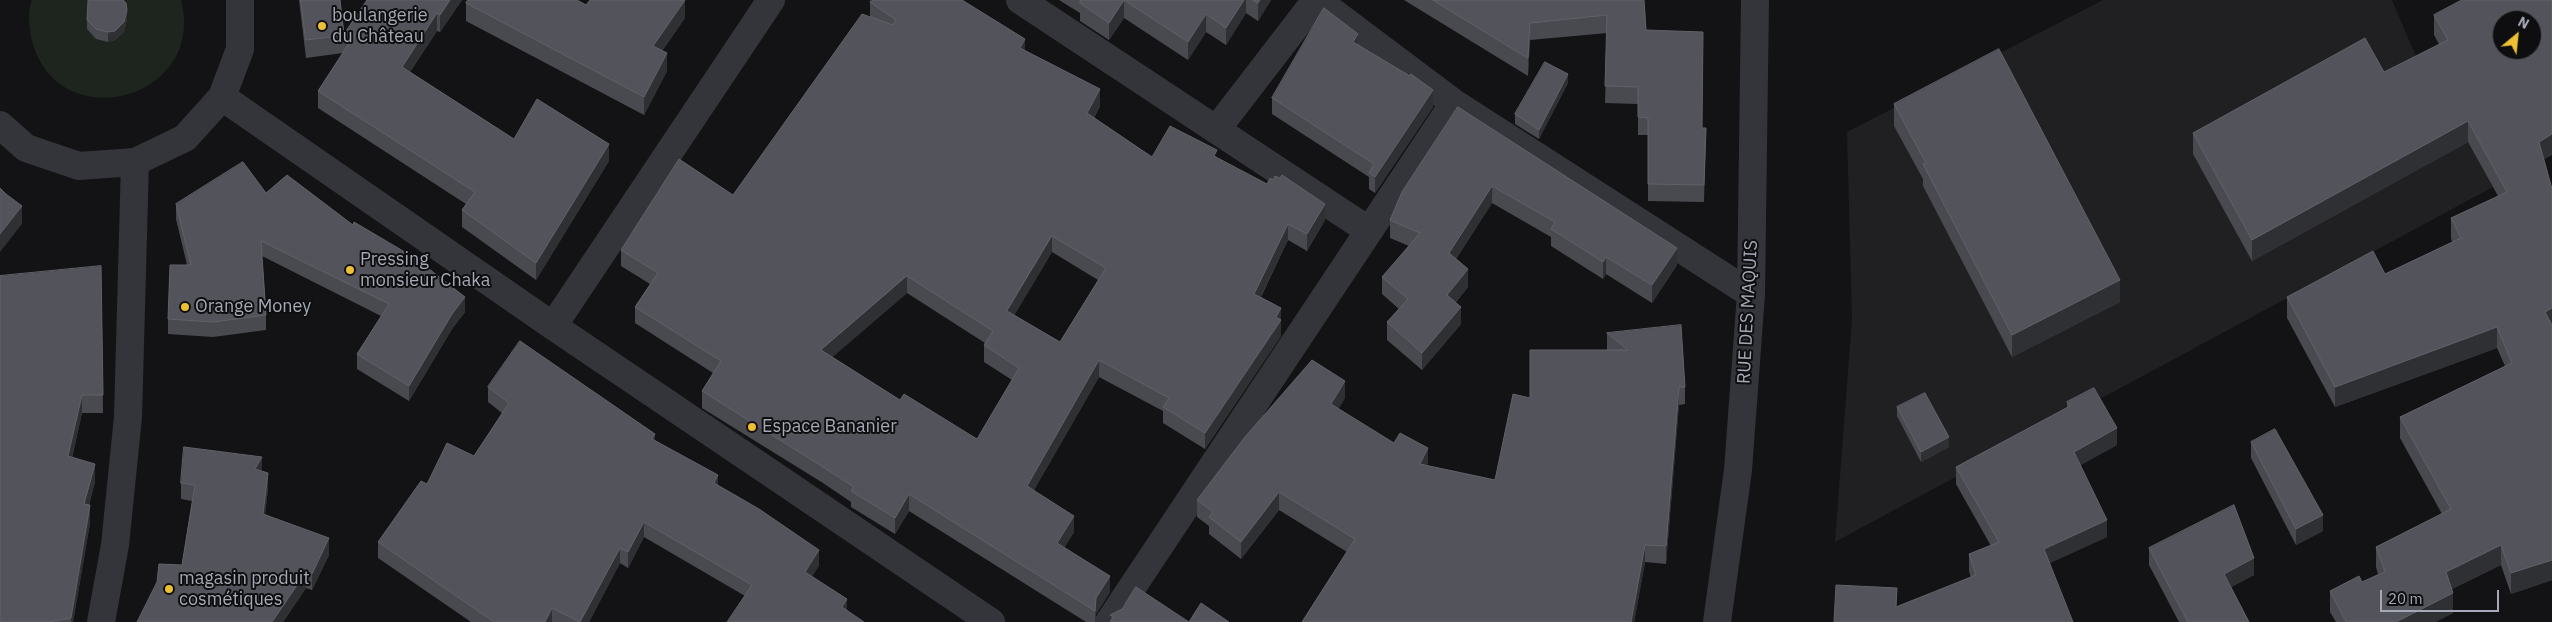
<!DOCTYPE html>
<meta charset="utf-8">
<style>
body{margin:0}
#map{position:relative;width:2552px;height:622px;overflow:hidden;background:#131315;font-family:"IBM Plex Sans",sans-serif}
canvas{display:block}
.north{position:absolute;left:2492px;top:10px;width:50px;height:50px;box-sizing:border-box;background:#0e0e10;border:1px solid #4a4c52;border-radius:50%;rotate:28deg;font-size:14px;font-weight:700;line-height:20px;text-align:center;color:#a5a9b5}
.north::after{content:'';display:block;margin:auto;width:18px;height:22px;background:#edbf33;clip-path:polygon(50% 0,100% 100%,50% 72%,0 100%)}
.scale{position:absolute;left:2380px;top:590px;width:119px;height:22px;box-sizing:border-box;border:2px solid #a5a9b5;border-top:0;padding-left:6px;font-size:15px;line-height:18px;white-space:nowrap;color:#a5a9b5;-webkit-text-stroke:4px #0e0e10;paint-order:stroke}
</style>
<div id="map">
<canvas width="2552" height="622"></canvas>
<div class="north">N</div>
<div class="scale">20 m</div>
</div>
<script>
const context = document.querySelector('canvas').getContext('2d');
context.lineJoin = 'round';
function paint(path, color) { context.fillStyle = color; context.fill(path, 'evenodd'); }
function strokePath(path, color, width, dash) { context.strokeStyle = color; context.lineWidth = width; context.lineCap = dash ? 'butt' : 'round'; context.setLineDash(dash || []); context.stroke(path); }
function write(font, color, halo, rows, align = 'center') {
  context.font = font + ' "IBM Plex Sans",sans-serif'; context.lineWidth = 4; context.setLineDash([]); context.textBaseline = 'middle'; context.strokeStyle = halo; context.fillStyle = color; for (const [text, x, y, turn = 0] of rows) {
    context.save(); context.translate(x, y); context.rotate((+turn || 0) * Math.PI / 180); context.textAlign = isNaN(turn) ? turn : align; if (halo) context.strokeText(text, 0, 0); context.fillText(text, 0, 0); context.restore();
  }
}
paint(new Path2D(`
 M2103 0H2392L2423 73 2467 140 2493 187 1835 542 1852 319 1847 132Z`), '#201f22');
paint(new Path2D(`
 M32 0H181C207 100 58 139 32 41 29 28 27 13 32 0Z`), '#1e251f');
strokePath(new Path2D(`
 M1020 0 1368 230
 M1317 0 1454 103 1751 294
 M222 97 553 326 991 622
 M1216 130 1316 0
 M553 326 771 0
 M1109 622 1454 103`), '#34353a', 28);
strokePath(new Path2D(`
 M0 125 26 148 79 166 135 162 185 138 222 97 240 49V0
 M101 622 115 545 128 417 135 162
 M1717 622 1738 470 1751 294 1755 0`), '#34353a', 28);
paint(new Path2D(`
 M299 0H340L344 34 367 0H462L440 32 437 31 410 72 514 139 609 161 536 280 462 227V210L466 204 318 108V91L343 53 306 58Z
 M1059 0H1271L1258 21 1246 13 1226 45 1206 32 1188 60 1124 18 1109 40 1080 21V13Z
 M1404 0H1644L1646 30 1702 128H1706L1704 202 1648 201V135H1638V104L1605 103 1607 33 1530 40 1528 76Z
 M2552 0V155L2544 159 2552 189V580L2511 594 2501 565 2452 589 2453 613 2435 622H2336L2330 612V591L2362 582 2378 574 2376 567V547L2442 514 2400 438V417L2505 366 2497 348 2335 407 2287 318V297L2385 274 2452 242 2451 238V218L2498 196 2468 142 2252 261 2193 154V133L2384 72 2439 44 2434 35V15Z
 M870 2 1025 51 1100 106 1094 118 1152 157 1217 158 1325 220 1307 251 1288 240 1261 297 1281 308V336L1205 449 1163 423V411L1099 377 1034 490 1074 532 1064 548 1110 592 1096 614 1095 622H1086L909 511 895 534 851 507V502L823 483 702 408V391L713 373 635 323V307L650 284 621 266V250L733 195 870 17ZM1052 252 1098 280 1060 342 1014 315ZM907 293 985 343 984 345V362L1012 380 977 439 900 400 832 357Z
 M466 3 586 5 685 18 662 51 667 71 644 115 466 21Z
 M127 19 124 32 115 40 108 42 96 39 87 29V20Z
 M1358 44 1433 107 1375 193 1369 189V177L1272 114V98Z
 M1568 83 1539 139 1515 124V114Z
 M1894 104 2120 302 2012 357 1923 186V179L1894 126Z
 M1458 107 1677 265 1652 303 1606 274 1603 279 1551 246V237L1492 203 1456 259 1468 287 1456 302 1461 324 1422 370 1387 340V322L1399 309 1382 294V277L1409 246 1390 238V220Z
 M266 193 465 312 452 329 409 401 357 369V354L381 316 262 256 266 315V330L213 337 168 334V319L187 265 176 219V204Z
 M101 266 103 413H82L72 458 95 482 89 505 90 523 73 622H0Z
 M1607 333 1685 387V404L1679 405 1666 564 1645 562 1634 622H1302L1347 552 1279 510 1241 559 1209 534V526L1197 517V500L1345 398 1338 409 1428 466 1495 480 1530 398 1607 350Z
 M488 387 655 441 718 485 819 566 745 596 644 537 628 568 620 563 589 622H471L378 558V542L427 484 474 456 502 413 488 402Z
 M2067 402 2117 445 2080 465 2107 537 2049 563 1897 606 1971 578 1969 571V554L1991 546 1956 484V467L2067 408Z
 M1897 407 1949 447 1921 462 1897 416Z
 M2251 442 2323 531 2296 545 2251 458Z
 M262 471 268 489 265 514 329 555 312 590 306 588 283 622H137L182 565 192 501 181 499V483Z
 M2149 548 2254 575 2231 587 2249 622H2179L2149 565Z`), '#494a50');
paint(new Path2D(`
 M450 0H462L440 32V15Z
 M685 0V18L653 64V46Z
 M1124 0V18L1109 40V23Z
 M1244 0H1246V13L1226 45V28Z
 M1260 0H1271L1258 21V3Z
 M127 10V19L124 32 115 40 108 42V32Z
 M437 13V31L402 84V67Z
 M1206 14V32L1188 60V42Z
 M1530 23V40L1528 76V58Z
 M1358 34V50L1353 42Z
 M1025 39V55L1020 48Z
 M667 53V71L644 115V97Z
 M1568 74V83L1539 139V130Z
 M1100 89V106L1087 130V113Z
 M1433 90V107L1375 193V177Z
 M2468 121V142L2252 261V240Z
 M2552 134V155L2539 162V142Z
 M609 144V161L536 280V263Z
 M1492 186V203L1449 270V253Z
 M1325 204V220L1307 251V234Z
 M22 206V224L0 252V234Z
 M1288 224V240L1254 310V294Z
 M1052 236V252L1007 328V311Z
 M1677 248V265L1652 303V285Z
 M1606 257V274L1603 279V262Z
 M1468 269V287L1447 312V295Z
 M907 276V293L821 367V350Z
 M2120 280V302L2012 357V335Z
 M465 297V312L452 329 409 401V386L452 314Z
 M1461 307V324L1422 370V353Z
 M1281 308V336L1205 449V433Z
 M2552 308V328L2545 312Z
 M2497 327V348L2335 407V387Z
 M1099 360V377L1027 502V486Z
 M1345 381V398L1331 422V404Z
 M1679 387V405L1666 564V546Z
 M82 395V413L68 474V456Z
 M2117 428V445L2074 469V452Z
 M655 434V450L652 439Z
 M1949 437V447L1921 462V452Z
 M1428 448V465L1420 464Z
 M262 457V474L255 469Z
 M95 464V482L84 522V504Z
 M268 473V489L263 530V514Z
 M718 475V491L714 483Z
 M1279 492V510L1241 559V542Z
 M909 494V511L895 534V518Z
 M90 505V523L73 622H71V618Z
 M2323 515V531L2296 545V529Z
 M1074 516V532L1057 559V543Z
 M2107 520V537L2044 566V549Z
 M644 522V537L628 568V552Z
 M329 538V555L312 590V574Z
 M1645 545V562L1634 622H1631Z
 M2501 545V565L2446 592V572Z
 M620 548V563L589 622H580Z
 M819 550V566L805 588V572Z
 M2254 558V575L2224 591V574Z
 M2552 560V580L2511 594V573Z
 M306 572V588L283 622H272Z
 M1110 576V592L1096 614 1095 622 1096 598Z
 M2453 593V613L2435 622H2396Z
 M847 599V615L842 607Z
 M552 608V622H545Z`), '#2f3034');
const building = new Path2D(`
 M89 0H123L126 3 127 10 124 22 115 31 108 32 96 29 87 20 88 1Z
 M301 0H340L344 34 367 0H450L440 15 437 13 402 67 514 139 537 99 609 144 536 263 462 210 475 192 318 91 355 34 306 40Z
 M468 0H577L586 5 590 0H685L653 46 667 53 644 97 466 3Z
 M872 0H962L1025 39 1020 48 1100 89 1087 113 1152 157 1170 126 1217 150 1214 156 1267 184 1270 178 1273 180 1275 176 1280 178 1282 175 1325 204 1307 234 1288 224 1254 294 1281 308 1276 317 1281 320 1205 433 1163 407 1169 398 1099 360 1027 486 1074 516 1057 543 1110 576 1096 598 1095 611 909 494 895 518 851 491 854 487 823 467 702 391 721 361 635 307 658 273 621 250 679 159 733 195 862 14 893 25 896 20 870 2ZM1052 236 1106 268 1060 342 1007 311ZM907 276 993 331 984 345 1019 368 977 439 904 394 900 400 821 350Z
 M1081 0H1244L1226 28 1206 14 1188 42 1124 0 1109 23 1080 3Z
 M1253 0H1260L1258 3Z
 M1433 0H1644L1646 30 1703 32 1702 128H1706L1704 185 1648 184V118L1638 117V87L1605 86 1607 15 1530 23 1528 58Z
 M2462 0H2552V134L2539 142 2552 189V308L2545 312 2552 325V560L2511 573 2501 545 2446 572 2453 593 2396 622H2346L2330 591 2359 576 2362 582 2385 572 2376 547 2451 509 2400 417 2512 363 2497 327 2335 387 2287 297 2373 251 2385 274 2461 238 2451 218 2507 192 2468 121 2252 240 2193 133 2365 38 2384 72 2448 40 2434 15ZM2502 20H2532V50H2502Z
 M1324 8 1358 34 1353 42 1410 76 1411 74 1433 90 1375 177 1369 173 1374 164 1272 98Z
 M1999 49 2120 280 2012 335 1923 164 1926 163 1894 104Z
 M1545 62 1568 74 1539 130 1515 114Z
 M1458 107 1677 248 1652 285 1606 257 1603 262 1551 229 1555 222 1492 186 1449 253 1468 269 1447 295 1461 307 1422 353 1387 322 1408 299 1382 277 1420 233 1390 220 1402 192Z
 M243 162 266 193 287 175 353 225 354 222 415 258 465 297 452 314 409 386 357 354 389 304 261 241 266 315 213 322 168 319 170 265H191L176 204Z
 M0 188 6 194 22 206 0 234Z
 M101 266 103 395H82L68 456 95 464 84 504 90 505 71 618 48 622H0V276Z
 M1681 325 1685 387H1679L1666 546 1645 545 1631 622H1302L1355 539 1279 492 1241 542 1209 517 1213 512 1197 500 1245 437 1312 360 1345 381 1331 404 1394 443 1400 433 1428 448 1420 464 1495 480 1513 394 1530 398V350H1628L1607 333Z
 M520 341 655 434 652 439 718 475 714 483 759 509 819 550 805 572 847 599 842 607 864 622H727L752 585 644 522 628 552 620 548 580 622 552 608 545 622H494L378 542 421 481 427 484 447 443 474 456 509 403 488 387Z
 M2094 388 2117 428 2074 452 2107 520 2044 549 2073 622H1834L1836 585 1897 588 1896 607 1976 575 1969 554 1999 542 1956 467 2070 406 2067 402Z
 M1925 393 1949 437 1921 452 1897 407Z
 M2275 429 2323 515 2296 529 2251 442Z
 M184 447 262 457 255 469 268 473 263 514 329 538 312 574 306 572 272 622H137L157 582 159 564 182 565 195 485 181 483Z
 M2234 505 2254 558 2224 574 2249 622H2188L2149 548Z
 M1136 587 1189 622 1201 603 1229 622H1110L1113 617 1110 615 1122 609Z`);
paint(building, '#53545b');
strokePath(building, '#606269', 1);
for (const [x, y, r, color] of [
 [322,26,5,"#edbf33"],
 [350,270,5,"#edbf33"],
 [185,307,5,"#edbf33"],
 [752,427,5,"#edbf33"],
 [169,589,5,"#edbf33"]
]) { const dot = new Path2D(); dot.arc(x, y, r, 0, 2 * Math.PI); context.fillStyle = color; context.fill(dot); strokePath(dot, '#0e0e10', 2); }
write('18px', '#a5a9b5', '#0e0e10', [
 ["boulangerie",332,16],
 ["du Château",332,37],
 ["Pressing",360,260],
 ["monsieur Chaka",360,281],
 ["Orange Money",195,307],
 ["Espace Bananier",762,427],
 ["magasin produit",179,579],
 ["cosmétiques",179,600]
], 'left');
write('18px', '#a5a9b5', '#0e0e10', [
 ["RUE DES MAQUIS",1748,312,-87]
]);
</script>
